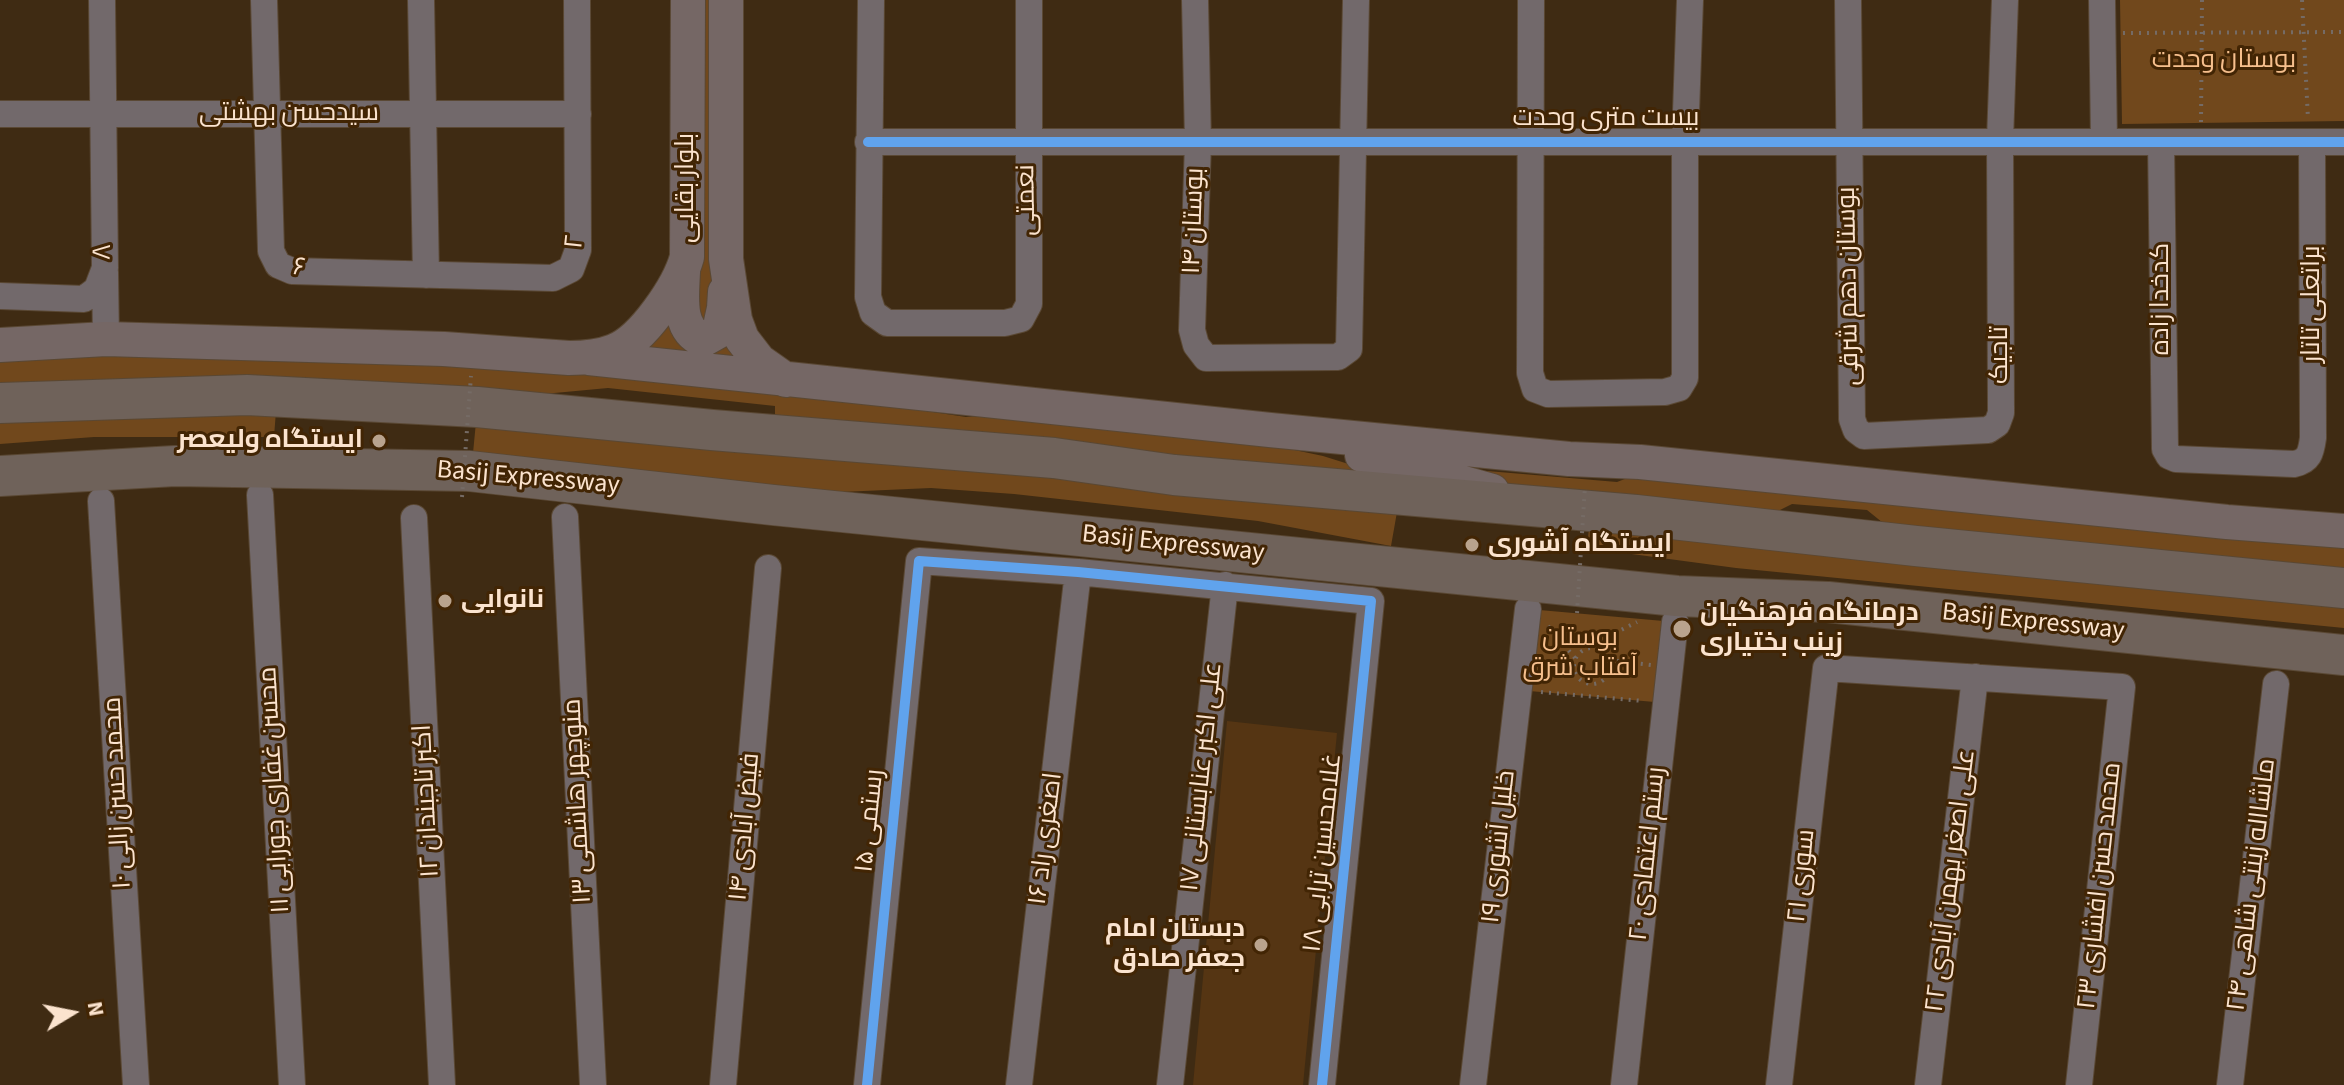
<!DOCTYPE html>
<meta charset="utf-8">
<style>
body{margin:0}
#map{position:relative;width:2344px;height:1085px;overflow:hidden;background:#3f2b13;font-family:"Source Sans 3",sans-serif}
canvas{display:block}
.north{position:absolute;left:32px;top:973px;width:80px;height:80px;-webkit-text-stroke:6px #422504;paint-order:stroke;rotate:80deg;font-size:22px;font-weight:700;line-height:32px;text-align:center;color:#fbe3ce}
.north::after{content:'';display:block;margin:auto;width:28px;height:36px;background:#fbe3ce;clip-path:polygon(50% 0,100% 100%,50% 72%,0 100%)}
</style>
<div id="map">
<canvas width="2344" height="1085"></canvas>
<div class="north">N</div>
</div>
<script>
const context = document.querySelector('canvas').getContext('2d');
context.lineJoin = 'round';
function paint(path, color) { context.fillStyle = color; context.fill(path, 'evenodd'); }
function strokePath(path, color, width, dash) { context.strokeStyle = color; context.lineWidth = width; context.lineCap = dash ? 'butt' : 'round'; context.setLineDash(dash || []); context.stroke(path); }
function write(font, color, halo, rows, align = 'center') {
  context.font = font + ' "Source Sans 3",Cairo,sans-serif'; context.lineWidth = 6; context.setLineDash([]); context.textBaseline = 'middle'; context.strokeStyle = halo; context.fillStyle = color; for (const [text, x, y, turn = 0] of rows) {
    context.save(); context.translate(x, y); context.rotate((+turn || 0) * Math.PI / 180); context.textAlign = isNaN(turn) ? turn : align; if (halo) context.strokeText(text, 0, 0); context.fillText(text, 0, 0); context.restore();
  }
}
paint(new Path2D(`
 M1227 721 1337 733 1303 1085H1193Z`), '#553513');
paint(new Path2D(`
 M701 0H710L713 288 708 325 696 309 700 283Z
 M2120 0H2344V121L2122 124Z
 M672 300 726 338 757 369 632 351Z
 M0 355 480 359 814 394 966 417 1022 413 1238 438 1323 456 1409 483 775 420V406L608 388 533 395 0 388Z
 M276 411 274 437H94L0 444V418Z
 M476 422 1397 512 1391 546 1258 521 1014 494 931 488 841 492 473 453Z
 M1393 463 1617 482 1643 472 2344 544V574L1888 527 1867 510 1792 504 1770 515 1558 494Z
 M1589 528 2344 602V628L1736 568 1587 548Z
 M1528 609 1675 622 1666 703 1518 690Z`), '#71481c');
const minor = new Path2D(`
 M264 0 271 251 278 265 292 271 553 278 571 269 578 250 577 0
 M421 0 426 275
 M871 0 868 297 873 313 887 323H1005L1021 319 1029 304V0
 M1195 0 1198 142 1192 330 1196 345 1206 358 1338 357 1349 349 1356 0
 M1531 0 1530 373 1535 389 1548 394 1665 392 1679 388 1685 378V140L1690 0
 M1848 0 1852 419 1856 430 1864 436 1988 430 1997 424 2001 413 2000 140 2005 0
 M2102 0 2104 142
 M0 114H578
 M868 142H2344
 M2161 142 2165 449 2169 456 2176 459 2294 464C2309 461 2311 453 2313 438L2312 142
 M105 272 106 339
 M0 296 84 299 97 289 105 268 102 0
 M260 495 292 1085
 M101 501 136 1085
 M565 517 593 1085
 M414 518 442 1085
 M723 1085 768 568
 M867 1085 919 561 1078 572 1371 601 1322 1085
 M1019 1085 1078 572
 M1170 1085 1225 585
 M1473 1085 1528 609
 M1624 1085 1675 622
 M1779 1085 1826 668 2122 687 2079 1085
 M1928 1085 1975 677
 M2230 1085 2276 684`);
const major = new Path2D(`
 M726 0V259L735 320 742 339 759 361 786 380
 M683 272C682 296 677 330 703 340L719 331 724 308 725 292
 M0 345 106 339 444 349 569 358C585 358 599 357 614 351 643 340 679 286 687 257L688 0
 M589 358 1270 430 1569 459 1640 462 2227 522 2344 531
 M1362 455 1492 491`);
const highway = new Path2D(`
 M0 403 247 395 477 407 712 430 1054 458 1174 475 1636 515 1916 546 2344 588
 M0 476 175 466 469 471 773 505 1677 596 1828 602 2344 655`);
strokePath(minor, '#5a4834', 28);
strokePath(major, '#5a4834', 36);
strokePath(highway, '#5a4834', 42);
strokePath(new Path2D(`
 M2302 0 2308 119
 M2123 33 2344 32
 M2201 122 2202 0
 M1548 626 1575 658
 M1574 666a18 18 0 1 1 36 0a18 18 0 1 1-36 0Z
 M1596 648 1609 636 1637 622
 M1609 660 1651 665
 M1541 692 1643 701`), '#756b65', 4, [2, 6]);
strokePath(minor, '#72696b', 26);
strokePath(major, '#756765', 34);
strokePath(highway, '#6f625a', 40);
strokePath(new Path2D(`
 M462 497 471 376
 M1577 613 1585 486`), '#756b65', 4, [2, 6]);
strokePath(new Path2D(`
 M868 142H2344
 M867 1085 919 561 1078 572 1371 601 1322 1085`), '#60a3ed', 10);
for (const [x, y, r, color] of [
 [379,441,8,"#b9a38d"],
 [1472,545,8,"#b9a38d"],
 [445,601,8,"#b9a38d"],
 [1682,629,10,"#b9a38d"],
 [1261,945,8,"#b9a38d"]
]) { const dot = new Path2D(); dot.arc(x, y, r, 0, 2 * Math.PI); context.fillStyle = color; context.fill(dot); strokePath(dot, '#422504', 3); }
write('26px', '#f6bf8d', '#422504', [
 ["بوستان وحدت",2224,61],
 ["بوستان",1580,639],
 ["آفتاب شرق",1580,669]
]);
write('26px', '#fbe3ce', '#422504', [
 ["سیدحسن بهشتی",289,114],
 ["بیست متری وحدت",1606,119],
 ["بلوار بقایی",687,188,-90],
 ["نعمتی",1028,200,-91],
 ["بوستان ۱۴",1195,221,-88],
 ["۲",576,242,-84],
 ["۸",104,252,-88],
 ["۶",299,269,9],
 ["بوستان دهم شرقی",1850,286,-91],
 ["کدخدا زاده",2162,299,-90],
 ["براتعلی تاتار",2313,304,-90],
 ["تاجیک",2001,355,-90],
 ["Basij Expressway",528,479,5],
 ["Basij Expressway",1173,545,6],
 ["Basij Expressway",2033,623,6],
 ["علی اکبر عنابستانی ۱۷",1203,777,-84],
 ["محسن غفاری جورابی ۱۱",276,790,-93],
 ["محمد حسن زالی ۱۰",119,793,-93],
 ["اکبر تاجبندان ۱۲",428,801,-93],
 ["منوچهر هاشمی ۱۳",579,801,-93],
 ["رستمی ۱۵",871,821,-84],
 ["فیض آبادی ۱۴",746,827,-85],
 ["اصغری راد ۱۶",1047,839,-83],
 ["خلیل آشوری ۱۹",1500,847,-84],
 ["غلامحسین ترابی ۱۸",1324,853,-84],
 ["رستم اعتمادی ۲۰",1649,854,-84],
 ["سوری ۲۱",1803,876,-84],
 ["علی اصغر بهمن آبادی ۲۲",1952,881,-83],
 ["ماشااله زینتی شاهی ۲۴",2253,885,-83],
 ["محمد حسن افشاری ۲۳",2101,886,-84]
]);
write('bold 26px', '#fbe3ce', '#422504', [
 ["ایستگاه ولیعصر",363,441,"right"],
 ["ایستگاه آشوری",1488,545],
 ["نانوایی",461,601],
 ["درمانگاه فرهنگیان",1700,614],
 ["زینب بختیاری",1700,644],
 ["دبستان امام",1245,930,"right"],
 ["جعفر صادق",1245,960,"right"]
], 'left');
</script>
